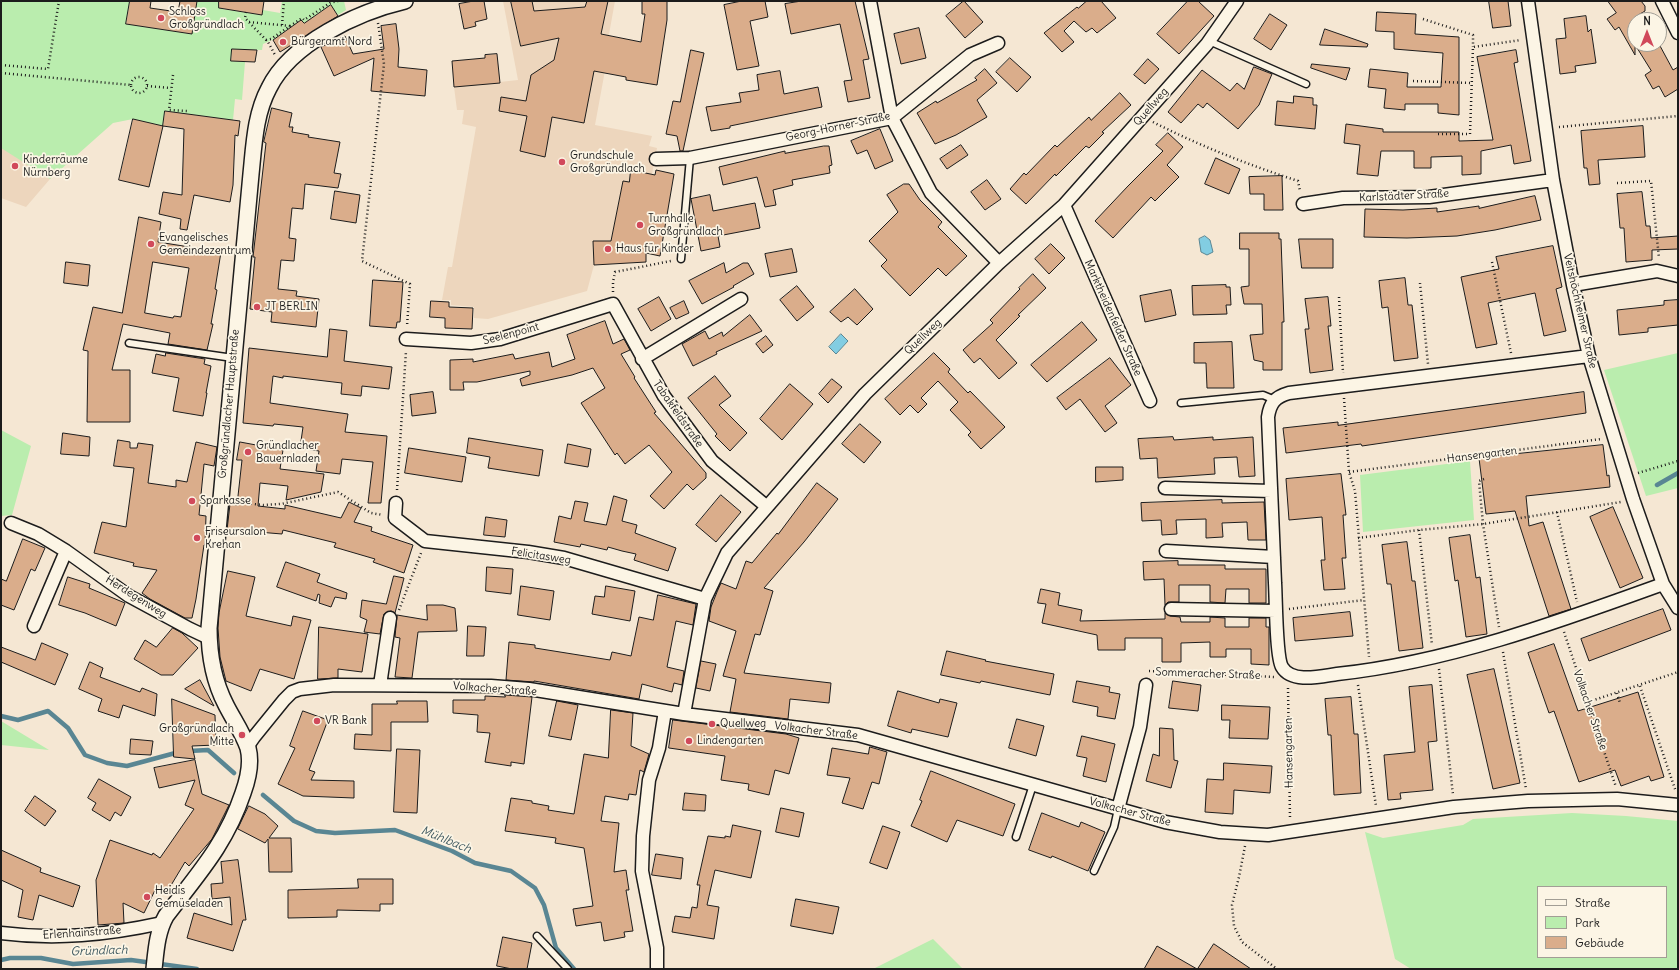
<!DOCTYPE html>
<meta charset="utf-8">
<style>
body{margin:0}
#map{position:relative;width:1679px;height:970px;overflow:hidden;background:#f5e7d3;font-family:Delius,sans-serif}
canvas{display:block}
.frame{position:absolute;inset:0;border:2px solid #1c1c1c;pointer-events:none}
.legend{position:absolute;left:1537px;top:886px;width:130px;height:72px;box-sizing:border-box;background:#fcf5e5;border:1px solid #a29e95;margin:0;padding:5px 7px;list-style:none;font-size:12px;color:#1c1c1c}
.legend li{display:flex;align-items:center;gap:8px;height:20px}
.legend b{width:20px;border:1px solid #a29e95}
.north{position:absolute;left:1627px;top:12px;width:40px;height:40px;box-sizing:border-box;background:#fcf5e5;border:1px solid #a29e95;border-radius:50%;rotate:0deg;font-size:11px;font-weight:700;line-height:16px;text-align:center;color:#1c1c1c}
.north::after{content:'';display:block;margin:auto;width:14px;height:18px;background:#d1495b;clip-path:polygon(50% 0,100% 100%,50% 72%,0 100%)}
</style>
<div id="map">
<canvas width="1679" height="970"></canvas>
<div class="frame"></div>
<ul class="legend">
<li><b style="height:5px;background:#fcf5e5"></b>Straße</li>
<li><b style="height:11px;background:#baedae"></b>Park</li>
<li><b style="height:11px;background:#daad8b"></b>Gebäude</li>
</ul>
<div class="north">N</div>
</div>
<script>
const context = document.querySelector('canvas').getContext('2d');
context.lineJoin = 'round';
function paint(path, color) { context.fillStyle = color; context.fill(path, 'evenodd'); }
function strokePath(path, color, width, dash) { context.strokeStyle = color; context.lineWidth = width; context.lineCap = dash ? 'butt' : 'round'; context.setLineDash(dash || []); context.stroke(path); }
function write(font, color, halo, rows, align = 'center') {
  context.font = font + ' Delius,sans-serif'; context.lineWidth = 3.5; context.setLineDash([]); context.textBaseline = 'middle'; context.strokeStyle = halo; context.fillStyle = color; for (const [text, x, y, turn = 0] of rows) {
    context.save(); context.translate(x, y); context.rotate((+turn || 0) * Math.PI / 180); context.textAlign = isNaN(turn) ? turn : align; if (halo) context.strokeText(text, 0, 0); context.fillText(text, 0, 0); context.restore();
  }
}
paint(new Path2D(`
 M503 1H615L604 62 606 65 595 125 652 136 649 146 657 148 652 174 631 170 629 182 623 181 610 246 598 241 593 242 594 265 587 291 488 319 474 318V307L451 305V300H442L448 267H452L476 127 462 124 464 110H457L454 87 518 80Z
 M1 147 50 179 26 207 1 198Z`), '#edd6bd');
paint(new Path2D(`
 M1 1H130L126 24 191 34 197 1H223L222 9 262 15 263 10 280 13 282 1H344L346 10 338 15 331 5 304 23 301 21 272 40 263 44 262 50 232 49 231 61 245 62 242 100 235 99 233 120 165 111 163 126 133 119 113 123 50 179 1 148Z
 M1678 353V488L1646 496 1604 370Z
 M1 430 31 446 12 515 1 516Z
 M1470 461 1474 520 1363 532 1360 475Z
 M1 721 49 750 1 745Z
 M1572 813 1626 816 1678 821V969H1411L1395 959 1365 832 1383 838 1463 825 1473 819ZM1538 887H1666V957H1538Z
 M933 939 963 969H873Z`), '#baedae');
const water = new Path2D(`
 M1205 236 1210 240 1213 252 1207 255 1201 252 1199 239Z
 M841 334 848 341 836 354 829 347Z`);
paint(water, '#82cde2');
strokePath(water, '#598693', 1);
strokePath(new Path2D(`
 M1657 485 1678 473
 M1 716 18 720 48 711 68 728 85 755 107 763 127 766 179 752
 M189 751 208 750 234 773
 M263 795 294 821 316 831 335 833 395 830 452 851 475 863 511 871 535 888 544 905 556 948 574 969
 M1 960 10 958H41L73 964 131 960 197 969`), '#598693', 4.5);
const building = new Path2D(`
 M130 1H151L150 8 178 12 180 1H197L192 34 126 24Z
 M219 1H264L262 15 219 8Z
 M474 1H484L487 19 475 22 476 26 464 29 459 4Z
 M511 1H532L534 11 585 7 587 1H608L601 34 641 42 645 14H642V1H667V20L657 85 626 80V77L594 71 584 123 552 117 545 157 520 151 527 116 499 111 501 97 526 101 531 75 554 60 559 38 521 46Z
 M742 1H765L768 17 750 21 759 66 737 70 724 5Z
 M802 1H855L869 59 863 60 870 98 848 102 844 81 852 80 840 24 791 34 785 4Z
 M964 1 983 22 965 38 946 16Z
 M1087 1H1101L1116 18 1097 33 1092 28 1086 32 1074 21 1064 31 1074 42 1062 52 1044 33 1077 7 1078 8Z
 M1188 1H1198L1214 16 1179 54 1157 34Z
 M1489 1H1508L1511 26 1493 28Z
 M1608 1H1641L1645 6V11L1635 17V55L1619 27 1615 30 1607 19 1616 13Z
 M331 5 338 16 280 52 273 40 301 20 304 23Z
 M1377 12 1416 14 1415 34 1459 37V115L1438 113V104H1405V110L1384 108 1386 89 1368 87 1370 69 1408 73 1407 87H1441L1443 53 1394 49V32L1376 31Z
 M1270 14 1287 25 1271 50 1254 39Z
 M1586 16 1588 32 1591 29 1596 63 1575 66 1576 72 1560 74 1556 39 1566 38 1564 19Z
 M396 24 399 49 398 67 427 70 425 96 371 91 374 58 334 76 321 47 345 36 353 54 384 49 381 26Z
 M919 28 926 58 901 64 894 34Z
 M1325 29 1368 44 1367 47 1320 45Z
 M1635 44H1659L1673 70 1678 67V89L1665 97 1659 86 1653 89 1645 75 1651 71Z
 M232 49 257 50 255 62 231 61Z
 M691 50 704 53 683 151H680L677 136 666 134 673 101 680 102Z
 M1516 50 1518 62 1514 63 1531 161 1514 164 1511 145 1481 151V174L1462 175V156L1431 157V168H1414V151H1381L1378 176 1357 174 1360 145 1344 143 1346 124 1383 129V132H1459V141L1493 140 1477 57Z
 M497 54 500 83 454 87 452 61 485 58V55Z
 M1010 58 1031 77 1017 92 996 72Z
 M1148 59 1159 69 1145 84 1134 75Z
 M1312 64 1350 68 1346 80 1311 68Z
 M1254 67 1272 74 1259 105 1238 129 1207 103 1203 108 1198 104 1181 123 1168 112 1202 70 1230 91 1237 83 1244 89Z
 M985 69 997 83 977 100 987 117 956 135 935 144 917 113 936 101 937 103 977 80 975 78Z
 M780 71 784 94 818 87 822 107 730 126V128L711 131 706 107 741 102 739 93 759 90 757 75Z
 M1120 93 1131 105 1102 132 1104 133 1089 148 1086 146 1056 176 1055 174 1026 204 1010 189 1024 173 1026 175 1055 145 1057 147 1089 117 1091 120Z
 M1294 96 1313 98V105H1317L1315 129 1275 125 1277 101 1293 103Z
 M272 108 292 113 289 127H293L292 132 309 135 308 137 340 142 334 173 341 174 338 188 305 184 303 209 292 208 289 238 296 239 294 261 281 260 278 289 297 291 296 296 319 299 316 327 271 322 272 312 250 309 255 257H253L266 143 264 142Z
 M165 111 240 121 238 136 235 135 233 185 230 202 194 195 187 230 180 229 181 219 159 214 163 192 182 195 184 129 163 126Z
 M133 119 163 126 149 187 119 180Z
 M1643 126 1645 157 1598 160 1600 184 1589 185 1587 168H1584L1581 131Z
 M880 129 893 161 875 169 867 150 857 154 851 141Z
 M1168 133 1183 147 1167 165 1179 177 1155 201 1151 197 1113 238 1095 221 1128 186 1163 151 1156 145Z
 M961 145 968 155 947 169 940 159Z
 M824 146H829L832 165 829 166 830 173 792 180 793 185 773 190 776 205 765 207 757 177 723 185 719 167 785 151V153Z
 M1216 158 1240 169 1229 194 1205 184Z
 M631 170 655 175 656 170 674 174 660 256 646 253V262L594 265 593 241H611L623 181 629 182Z
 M1282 176 1283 210H1264V194H1250L1249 177Z
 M987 180 1001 199 985 210 971 192Z
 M904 184H909L920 200 942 222 938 227 967 256 946 276 938 268 910 296 881 266 887 260 869 241 898 212 887 195Z
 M335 191 360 195 356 223 331 219Z
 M1642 192 1646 226H1650L1651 238 1678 236V249L1652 250V260L1626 262 1624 228H1620L1617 194Z
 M710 195 713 211 755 203 760 228 718 236 720 247 701 251 691 199Z
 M1535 196 1541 220 1495 230 1457 236 1407 238 1364 237 1365 209 1403 210 1437 208V212L1479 206V208Z
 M139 217 161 222 158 242 221 252 215 289 217 290 211 324H213L207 350 168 344 170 333 123 324 112 370H130V422H87L88 351 83 350 93 307 122 313ZM153 262 189 268 181 317 174 316 173 318 145 313Z
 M1240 233H1279V239H1281L1284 322H1282V370H1263V362L1254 360 1250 335 1263 334 1262 304H1244L1241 287 1249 286V249H1240Z
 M1299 239H1333V268H1302Z
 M1051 244 1065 258 1049 274 1035 259Z
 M1553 246 1562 287 1556 289 1566 331 1544 336 1535 293 1488 303 1497 344 1476 348 1461 277 1499 269 1496 257Z
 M792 249 797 272 770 277 765 254Z
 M66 262 90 265 88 286 64 283Z
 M724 263 726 273 743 263H748L754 274 733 286 734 287 702 304 689 281Z
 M1033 274 1046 288 1018 315 1020 316 996 340 1017 363 999 379 980 358 974 363 963 350 993 323 990 320 1020 289 1019 288Z
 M1405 278 1408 305H1412L1418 358 1394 361 1388 307 1382 308 1379 281Z
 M373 280 403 282 400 322H397L396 328 370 326Z
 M1226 285V287H1230L1231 305H1226L1227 314 1193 315 1192 286Z
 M797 286 814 307 797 321 780 300Z
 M855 289 873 309 857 325 848 317 841 322 830 312Z
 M1171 290 1176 315 1145 322 1140 296Z
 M659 297 671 319 651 331 638 309Z
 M1328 297 1331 326H1328L1333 370 1310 373 1305 329H1309L1305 299Z
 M1678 300V325L1648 328V332L1619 335 1617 310 1664 305V301Z
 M431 301 449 302V307L473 308 472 329 445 328V318L430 317Z
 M684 301 689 313 676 319 670 308Z
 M750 315 762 331 716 352 717 354 693 366 682 344 705 331 709 339 722 332 723 336Z
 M605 321 613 344 624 339 630 350 621 354 635 377 634 378 656 412 654 413 706 473V478L693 490 687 484 664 509 650 496 672 472 649 445 625 464 617 453 615 455 581 403 605 388 593 368 572 375 522 386 520 379 530 375V371L477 382H463L464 390H450V360L473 359V362L513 354 515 359 549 352 552 367 575 359 567 335Z
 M1082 322 1097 340 1047 382 1031 365Z
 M330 329 347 331 344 361 392 367 389 389 362 386 361 396 341 394 342 383 283 376V378L273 376 270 403 348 414 345 432 387 436 381 503H368L373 462 342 459 340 474 316 471 319 451 300 448 303 427 274 424 273 426 243 423 249 348 327 357Z
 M766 336 773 345 763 353 756 344Z
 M1232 342 1234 388H1207L1206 363H1194V343Z
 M166 353 205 359 204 364 211 366 206 393H207L203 416 173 411 179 378 152 373 156 354 165 356Z
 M934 353 950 369 948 372 968 393 970 391 1005 427 981 449 968 435 971 432 950 410 958 402 938 381 921 398 927 404 918 413 910 405 900 415 885 399Z
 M1110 358 1131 385 1105 406 1117 423 1105 432 1080 399 1066 410 1057 398Z
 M715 376 731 396 719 405 747 433 730 451 715 436 717 434 688 398Z
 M832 379 842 387 828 403 819 394Z
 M790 384 813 404 782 440 760 419Z
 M433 392 436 413 412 416 410 395Z
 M1584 392 1586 413 1362 446 1361 444 1286 453 1283 428 1338 422V425Z
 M860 424 881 442 864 463 842 444Z
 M63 433 90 437 89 456 61 454Z
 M1173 437 1174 440 1213 437V440L1253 437 1255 476 1239 477 1237 457 1214 458 1215 474 1158 478 1157 458 1140 459 1138 439Z
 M469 438 543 450 539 476 488 468 490 457 467 453Z
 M118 440 130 442V448H137L138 443 153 445 148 483 176 487V480L187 482 196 442 217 447 214 466 204 464 199 515 206 516 205 545H204L196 599 192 618H185L150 599 142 593 157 570 133 566 134 563 94 553 102 522 126 527 134 468 114 466Z
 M240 442 283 450 280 469 324 474 321 492 286 500 288 486 260 483 258 506 285 509V505L341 518 349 502 361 508 354 522 372 527 371 531 413 545 404 573 373 562 375 559 334 547 336 543 283 530 282 534 258 532V534L227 530 230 504 237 505 242 460H237Z
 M568 444 591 449 588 467 565 463Z
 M1603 445 1607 476 1609 475 1610 487 1526 496 1529 526 1543 522 1571 609 1549 616 1515 511 1486 514 1479 458Z
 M409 448 466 457 462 482 405 473Z
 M1096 467H1123V480L1096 482Z
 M1341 474 1346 515H1343L1346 558H1342L1345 589 1324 590 1321 560H1325L1322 517 1289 520 1286 479Z
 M817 483 838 499 804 542 764 588 773 591 760 635 755 634 744 673 831 683 829 703 790 699 788 719 730 712 736 679 723 676 736 631 709 621 711 607 717 592 721 583 736 589 746 561 752 563 777 533 778 534Z
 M721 495 741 512 716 542 696 525Z
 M614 496 627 500 622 521 637 525 635 533 676 548 668 571 634 560 636 554 622 551 608 547 607 550 581 544 580 547 554 542 559 516 571 519 575 501 588 503 584 521 606 525Z
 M1222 500V503L1264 502 1266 540H1248L1247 522 1222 523 1223 537 1206 538V519L1176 520 1177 534 1162 535 1161 520 1142 521 1141 503Z
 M1613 507 1643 578 1620 588 1590 517Z
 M486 517 507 520 505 537 484 535Z
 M1470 535 1476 578 1480 577 1487 634 1466 637 1458 580 1455 581 1449 538Z
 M23 539 45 548 35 571 31 569 14 610 1 605V579L6 581Z
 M1407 542 1412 581H1415L1423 648 1399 651 1391 584H1387L1382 545Z
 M1178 561V565H1225V569H1266V603H1249V589H1226L1225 603 1210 602V585H1179V602H1168L1165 605 1164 579 1144 580 1143 562Z
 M286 562 320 574 317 582 347 593 346 599 335 597 331 607 319 603 320 595 318 594 316 601 277 587Z
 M487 567 513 569 511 594 486 591Z
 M228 571 255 577 246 616 291 626 293 616 311 620 294 679 260 669 251 691 226 681 220 657 218 628 219 613Z
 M394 576 404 578 395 613 391 611 384 614 380 634 364 632 367 620 360 617 362 600 386 604Z
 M68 577 90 584 89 588 125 603 116 626 85 613 59 605Z
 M521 586 554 591 550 620 518 615Z
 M606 586 635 591 630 621 592 614 595 596 604 597Z
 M1041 589 1060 593 1058 605 1082 610 1080 621 1165 619V613L1170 616 1180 617 1181 622H1210V617L1225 618V627H1249V618H1266V627H1269V665L1251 664V649H1226V657H1210V642L1181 643V662H1162V638H1125V650H1098L1097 635 1042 623 1046 604 1038 603Z
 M658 595 696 604 693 625 676 621 667 667 684 671 682 685 674 683 672 692 642 684 639 699 534 681V682L506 680 509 642 535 645V648L610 660 612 652 631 656 639 617 653 620Z
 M427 605H443L455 608 457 631 418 632 412 678 395 677 400 638 395 637 397 615 427 620Z
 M1663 609 1671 630 1589 661 1581 639Z
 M1350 612 1353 636 1295 641 1293 618Z
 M468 626 486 627 484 656H467Z
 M319 627 368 634 362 672 338 669V678L318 679Z
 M173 628 182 633 198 648 173 675H161L134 659 145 640 156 647Z
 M42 643 68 654 55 685 1 662V647L35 660Z
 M1554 644 1578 711 1638 692 1664 777 1651 781 1649 776 1621 786 1615 770 1579 782 1554 711 1549 713 1528 653Z
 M947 651 986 660 985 661 1054 674 1050 695 981 681 980 683 941 675Z
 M701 661 716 664 710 691 696 688Z
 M90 662 103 668 100 677 140 692 142 688 157 694 155 716 123 705 119 718 98 711 102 699 79 689Z
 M1494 669 1520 783 1493 789 1467 675Z
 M200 680 214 706 185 689Z
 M1077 681 1110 687 1109 692 1120 694 1115 719 1097 716 1098 707 1073 702Z
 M1173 681 1201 685 1198 711 1169 708Z
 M1432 685 1437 741 1428 742 1433 790 1400 793 1401 799 1388 800 1384 755 1415 752 1409 687Z
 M898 691 939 703 940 699 957 703 948 737 912 729 911 733 888 726Z
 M505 695 532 697 524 764 511 762V766L485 762 490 733 477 732 478 715 453 713V700H485V696L505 697Z
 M1351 697 1354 734H1358L1361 793 1334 795 1331 735H1328L1325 699Z
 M172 699 215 715 216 745 192 746 195 759 174 757Z
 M397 701H427L428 722H391V751L354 749 355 734 372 735V704H397Z
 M557 701 578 705 571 740 549 736Z
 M1222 705 1270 707 1268 739 1229 738 1230 720H1222Z
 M611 710 633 713 631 746 649 754 644 772 640 770 636 795 629 794 628 800 605 796 601 821 619 823 614 872 626 870 629 890H626L633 931 624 932 625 937 604 941 601 922 576 926 573 909 593 906 584 848 555 843 556 838 505 831 511 798 532 801V803L549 806 548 810 574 814 584 754 608 758Z
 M303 711 328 720 309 770 315 772 311 780 354 781V798L303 796 278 784 295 748 290 746Z
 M1017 719 1044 726 1036 756 1009 748Z
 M673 720 786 734 799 738 789 774 775 770 769 795 748 790 749 784 721 780 725 756 669 748Z
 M1160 728 1173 729 1174 760 1178 761 1171 788 1146 781 1153 754 1159 756Z
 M1082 736 1115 744 1106 782 1083 776 1087 758 1077 756Z
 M131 739 153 741 151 755 130 754Z
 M870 747 887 752 879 784 872 782 863 809 842 803 850 778 827 775 832 748 868 754Z
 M397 749 420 750 417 813 394 812Z
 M195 760 202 794 229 805 212 839 189 866 185 862 167 892 157 886 144 913 123 903 124 923 98 925 96 880 110 840 152 855 153 853 160 858 194 809 185 805 195 780 159 788 154 768Z
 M1224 763 1272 766 1270 793 1234 790 1233 814 1205 812 1207 779 1223 780Z
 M931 771 1015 804 1003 836 957 820 947 842 911 826 922 801 920 800Z
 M99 779 131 797 121 816 115 812 110 821 92 810 96 803 88 798Z
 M685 793 706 795 705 811 683 810Z
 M35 796 56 811 45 826 25 811Z
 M249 806 265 814 278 826 269 838H291L292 872H269L268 839 265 843 238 829Z
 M781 808 804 813 799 837 776 832Z
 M1042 813 1079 827 1081 822 1105 832 1088 871 1052 856 1051 858 1029 850Z
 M733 825 761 831 751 878 715 870 707 905 719 907 714 939 672 932 675 916 690 918 692 907 697 908 700 885H697L708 836 725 838V836L730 837Z
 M883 826 900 832 887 869 870 863Z
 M1 850 41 868 40 872 80 886 73 907 39 895 33 920 18 917 23 890 1 880Z
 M656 854 683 858 681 879 652 875Z
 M238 860 246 920H243L233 951 187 938 194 913 232 925 230 897 212 899 211 884 223 883 221 862Z
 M358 879H393V904H380V911L337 910V917L288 918V890L358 888Z
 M796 899 839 907 833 934 791 926Z
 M503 937 532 943 527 969H512L497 966Z
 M1214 944 1251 969H1144L1157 946 1197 969Z`);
paint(building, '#daad8b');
strokePath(building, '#1c1c1c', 1);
const service = new Path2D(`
 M1209 41 1306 84
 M681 259 690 158
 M129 343 233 358
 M1181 403 1263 395 1275 400
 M1016 837 1033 785
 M1094 871 1114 827 1118 809
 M537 936 568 969`);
const minor = new Path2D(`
 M870 1 892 118 931 193 999 263
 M1528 1 1553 180 1573 285 1589 356 1633 499 1663 584 1678 608
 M1662 1 1678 33
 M656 159 690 158 892 118 970 55 998 43
 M1303 204 1343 198 1429 197 1553 180
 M1064 205 1150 401
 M1573 285 1657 271 1678 276
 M406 339 471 343 500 339 613 304 664 396 712 461 766 506
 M1589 356 1289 393C1275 397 1270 403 1268 417 1270 472 1273 528 1275 583 1276 598 1276 657 1282 667 1292 684 1322 676 1337 674 1449 662 1558 622 1663 584
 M642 359 741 299
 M1165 488 1271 491
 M396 503 395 518 425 541 528 552 564 558 705 599
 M11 523 38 534 66 551 129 596 190 629 209 638
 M1166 551 1274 557
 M1171 609 1276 611
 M34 626 66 551
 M380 685 390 618
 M684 714 705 599 727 553 865 394 999 263 1064 205 1207 44 1237 1
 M247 747 254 737 284 700 292 692 300 689 334 685 491 686 529 689 684 714 858 735 1165 822 1220 832 1268 835 1454 807 1528 801 1617 799 1678 805
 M1118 809 1140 727 1146 685
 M1 933C56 940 107 935 162 923
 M657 969V948L642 871 643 836 649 780 659 748 665 711`);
const tertiary = new Path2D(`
 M154 969C156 951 157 932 166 916 198 874 226 844 243 793 248 779 252 763 248 748 243 733 233 719 226 705 213 680 209 656 209 628L251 174C254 145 255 114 269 88 291 43 358 12 405 1`);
strokePath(service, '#1c1c1c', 9);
strokePath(minor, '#1c1c1c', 15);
strokePath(tertiary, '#1c1c1c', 18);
strokePath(new Path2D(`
 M246 12 245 18 268 42 275 55
 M1423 19 1473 35V47
 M249 22 290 26
 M378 23 384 64 362 261 410 284 407 326
 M282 25 284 1
 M266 40 271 39 302 18 304 20 330 3 338 1
 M1 65 48 69 59 1
 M1 73 131 85
 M173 75 169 110 187 111
 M131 85a8 8 0 1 1 16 0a8 8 0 1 1-16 0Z
 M1413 81 1472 83
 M147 86 171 88
 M1153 122C1200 146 1249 165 1298 181L1300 191
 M1559 127 1678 116
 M1438 134H1470L1473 47 1521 40
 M1617 183 1651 181 1659 258
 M1492 262 1511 353
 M1420 283 1428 364
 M613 292V282L615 272 671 261
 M1339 297 1343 373
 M1344 398 1349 472 1355 491 1369 657
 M1349 472 1601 439
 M1638 473 1678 461
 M1484 479 1479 481 1483 524 1499 627
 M397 490 406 351
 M235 502 263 505 281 504 338 492 371 513 383 515
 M1557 512 1577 602
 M1419 530 1432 645
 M1358 538 1419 530 1483 524 1621 502
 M1289 609 1364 600
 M399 610 421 553
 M1564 632 1616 787
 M1503 652 1526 789
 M1439 669 1453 795
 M1149 671 1274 677
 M1358 685 1376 806
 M1640 686 1676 792
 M1288 688 1290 819
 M1617 693 1620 703
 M1588 702 1678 672
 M1245 846 1239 877 1232 905 1234 926 1242 942 1277 969`), '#1c1c1c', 2.5, [1, 3]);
strokePath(service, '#fcf5e5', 6);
strokePath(minor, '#fcf5e5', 12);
strokePath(tertiary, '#fcf5e5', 15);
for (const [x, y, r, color] of [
 [161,18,4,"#d1495b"],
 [283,42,4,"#d1495b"],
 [562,162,4,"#d1495b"],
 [15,166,4,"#d1495b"],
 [640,225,4,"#d1495b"],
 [151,244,4,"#d1495b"],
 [608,249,4,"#d1495b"],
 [257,307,4,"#d1495b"],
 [248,452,4,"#d1495b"],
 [192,501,4,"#d1495b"],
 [197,538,4,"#d1495b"],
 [317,721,4,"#d1495b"],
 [712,724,4,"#d1495b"],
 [242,735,4,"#d1495b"],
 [689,741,4,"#d1495b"],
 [147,897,4,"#d1495b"]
]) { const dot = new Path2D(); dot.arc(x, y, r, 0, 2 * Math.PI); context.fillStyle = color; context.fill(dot); strokePath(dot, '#fcf5e5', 1.5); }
write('11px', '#1c1c1c', '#fcf5e5', [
 ["Schloss",169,12],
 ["Großgründlach",169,25],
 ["Bürgeramt Nord",291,42],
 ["Grundschule",570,156],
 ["Großgründlach",570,169],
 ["Kinderräume",23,160],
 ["Nürnberg",23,173],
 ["Turnhalle",648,219],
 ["Großgründlach",648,232],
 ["Evangelisches",159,238],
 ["Gemeindezentrum",159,251],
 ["Haus für Kinder",616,249],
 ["JT BERLIN",265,307],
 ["Gründlacher",256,446],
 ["Bauernladen",256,459],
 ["Sparkasse",200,501],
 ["Friseursalon",205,532],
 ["Krehan",205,545],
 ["VR Bank",325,721],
 ["Quellweg",720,724],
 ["Großgründlach",234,729,"right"],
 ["Mitte",234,742,"right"],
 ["Lindengarten",697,741],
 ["Heidis",155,891],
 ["Gemüseladen",155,904]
], 'left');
write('11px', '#1c1c1c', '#fcf5e5', [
 ["Quellweg",1151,107,-49],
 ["Georg-Horner-Straße",838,127,-12],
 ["Karlstädter Straße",1404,196,-3],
 ["Veitshöchheimer Straße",1580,311,77],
 ["Marktheidenfelder Straße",1113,318,66],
 ["Seelenpoint",511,334,-15],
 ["Quellweg",923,337,-44],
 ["Großgründlacher Hauptstraße",229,404,-85],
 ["Tabakfeldstraße",678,414,55],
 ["Hansengarten",1482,455,-7],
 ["Felicitasweg",541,556,9],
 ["Herdegenweg",136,597,32],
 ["Sommeracher Straße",1208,674,2],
 ["Volkacher Straße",495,689,4],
 ["Volkacher Straße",1590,710,71],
 ["Volkacher Straße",816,731,7],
 ["Hansengarten",1289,753,-91],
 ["Volkacher Straße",1130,812,15],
 ["Erlenhainstraße",82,933,-4]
]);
write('italic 12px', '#405a61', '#fcf5e5', [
 ["Mühlbach",446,840,22],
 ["Gründlach",99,951,-2]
]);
</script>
